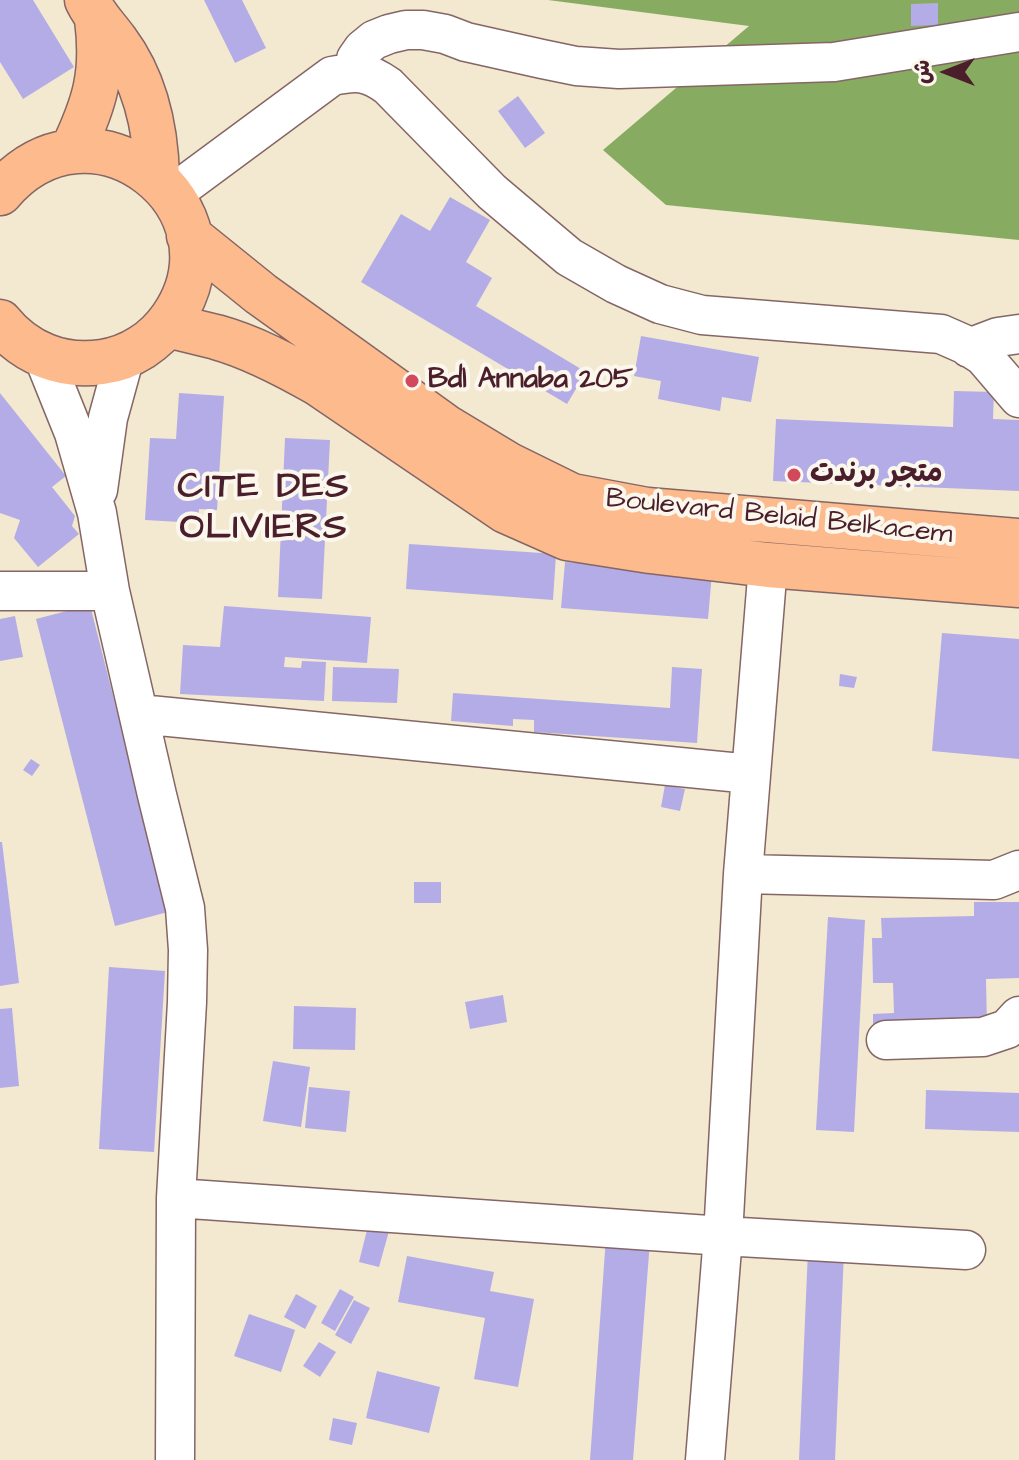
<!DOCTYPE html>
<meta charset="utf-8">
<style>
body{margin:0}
#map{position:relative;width:1019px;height:1460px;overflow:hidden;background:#f2e9d0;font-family:"Architects Daughter","Playpen Sans Arabic",sans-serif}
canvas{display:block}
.north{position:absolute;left:907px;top:32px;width:80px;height:80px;-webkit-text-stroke:6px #fbf7ec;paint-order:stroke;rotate:270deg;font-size:22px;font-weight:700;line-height:32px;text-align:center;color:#4a1f2b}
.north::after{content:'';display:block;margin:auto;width:28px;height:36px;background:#4a1f2b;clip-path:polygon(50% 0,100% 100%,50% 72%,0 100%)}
</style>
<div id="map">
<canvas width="1019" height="1460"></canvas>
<div class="north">ش</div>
</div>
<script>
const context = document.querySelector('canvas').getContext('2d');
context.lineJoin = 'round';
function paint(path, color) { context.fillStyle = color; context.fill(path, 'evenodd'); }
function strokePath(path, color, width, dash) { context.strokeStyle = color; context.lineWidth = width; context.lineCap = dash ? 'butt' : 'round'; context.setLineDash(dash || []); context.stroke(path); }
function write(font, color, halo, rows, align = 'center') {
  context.font = font + ' "Architects Daughter","Playpen Sans Arabic",sans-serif'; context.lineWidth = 8; context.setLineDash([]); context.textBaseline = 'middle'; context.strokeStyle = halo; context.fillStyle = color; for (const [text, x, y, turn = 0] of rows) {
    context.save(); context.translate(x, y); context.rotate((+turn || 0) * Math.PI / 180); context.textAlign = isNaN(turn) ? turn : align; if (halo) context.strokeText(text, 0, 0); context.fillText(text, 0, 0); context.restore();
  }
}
paint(new Path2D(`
 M548 0H1019V240L666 205 603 150 749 26Z`), '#87ac61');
paint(new Path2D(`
 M0 0H33L74 67 23 99 0 62Z
 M204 0H242L266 48 235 63Z
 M938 3V25L911 26V4Z
 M518 96 545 133 525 148 498 111Z
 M450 197 490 220 466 262 492 278 476 306 586 372 567 404 361 282 401 214 430 231Z
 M641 336 759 357 751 402 722 397 720 411 658 399 661 381 634 376Z
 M954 391 994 392 993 419 1019 420V491L773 481 776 419 953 427Z
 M0 393 66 476 52 487 75 516 72 526 79 534 38 567 14 538 20 520 0 513Z
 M179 393 224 396 217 510 199 509 198 523 145 520 150 438 176 439Z
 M285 438 330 440 322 599 278 597Z
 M409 544 556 554 553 600 406 589Z
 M565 562 712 573 708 619 561 608Z
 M90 605 168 912 115 926 36 619Z
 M224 606 371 617 367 663 285 657 284 667 301 668 302 661 326 662 324 701 180 694 183 645 220 647Z
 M15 616 23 657 0 661V619Z
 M942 633 1019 639V759L932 751Z
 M333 667 399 669 397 703 332 701Z
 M672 667 702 669 697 743 534 732V720L513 719V726L451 721 453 693 670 708Z
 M840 674 857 677 854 688 839 686Z
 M31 759 40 765 32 776 23 770Z
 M665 785 685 789 680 811 661 807Z
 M0 842H2L19 983 0 986Z
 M414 882H441V903H414Z
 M974 902H1019V978L986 979 987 1027 873 1029V1014L894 1013 893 983H873L872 938H882L881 918 974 916Z
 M828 917 865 920 854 1132 816 1130Z
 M109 967 165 971 154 1152 99 1149Z
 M503 995 507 1022 470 1029 465 1002Z
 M294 1006 356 1008 355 1050 293 1049Z
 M12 1008 19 1086 0 1088V1009Z
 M273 1061 310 1067 301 1127 263 1121Z
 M309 1087 350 1091 346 1132 305 1128Z
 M926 1090 1019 1093V1132L925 1129Z
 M368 1226 389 1231 379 1267 359 1262Z
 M606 1237 650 1241 633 1460H590Z
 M808 1250 844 1252 835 1460H799Z
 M407 1256 494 1272 490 1291 534 1299 518 1387 474 1379 485 1318 398 1302Z
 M340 1289 354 1297 335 1331 321 1323Z
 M296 1294 317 1306 305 1329 284 1317Z
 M354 1300 370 1308 351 1344 335 1335Z
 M249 1314 295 1330 281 1372 234 1356Z
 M319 1342 336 1352 320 1377 303 1366Z
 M377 1371 440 1387 429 1433 366 1418Z
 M333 1418 357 1423 352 1445 329 1440Z`), '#b4ace6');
const minor = new Path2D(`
 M354 71 356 59 363 49 374 40 389 34 406 30H423L445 34 466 42 542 59 576 66 619 69 834 62 1019 32
 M171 195 332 76C357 71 367 71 388 86L492 192 569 257 616 284 660 304 702 315 941 334 966 345 983 356 1019 398
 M969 348 998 337 1019 334
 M43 356 74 433 97 513 110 591 157 795 185 908 188 950 187 1002 176 1198 175 1460
 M98 490 108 418 125 356
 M0 591H110
 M139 714 751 774
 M743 874 994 880 1019 870
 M886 1040 983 1037 1007 1029 1019 1016
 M176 1198 723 1236 966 1250
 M705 1460 723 1236 743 874 768 565`);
const major = new Path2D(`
 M87 0C95 17 105 26 116 41 146 81 156 129 157 178
 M72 151C95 103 104 73 97 19
 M0 193C92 84 248 208 172 318 156 341 131 358 102 362 62 368 25 353 0 322
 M189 236 261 294 446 427 509 465 572 496 647 510 1019 541
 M167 325C183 329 200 333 216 337 252 347 286 365 319 384L506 511 567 538 650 551 768 565 1019 585`);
strokePath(minor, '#856665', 41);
strokePath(major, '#856665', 47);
strokePath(minor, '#fff', 38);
strokePath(major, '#fcba8d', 44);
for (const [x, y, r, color] of [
 [412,381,8,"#d1495b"],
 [794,475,8,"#d1495b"]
]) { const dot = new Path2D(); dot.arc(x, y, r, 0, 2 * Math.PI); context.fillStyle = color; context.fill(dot); strokePath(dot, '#fbf7ec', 3); }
write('bold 28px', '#4a1f2b', '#fbf7ec', [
 ["Bdl Annaba 205",428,381],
 ["متجر برندت",810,475]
], 'left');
write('28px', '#4a1f2b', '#fbf7ec', [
 ["Boulevard Belaid Belkacem",779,518,6]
]);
context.letterSpacing = '2px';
write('bold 36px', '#4a1f2b', '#fbf7ec', [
 ["CITE DES",264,488],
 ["OLIVIERS",264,529]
]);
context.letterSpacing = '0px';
</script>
